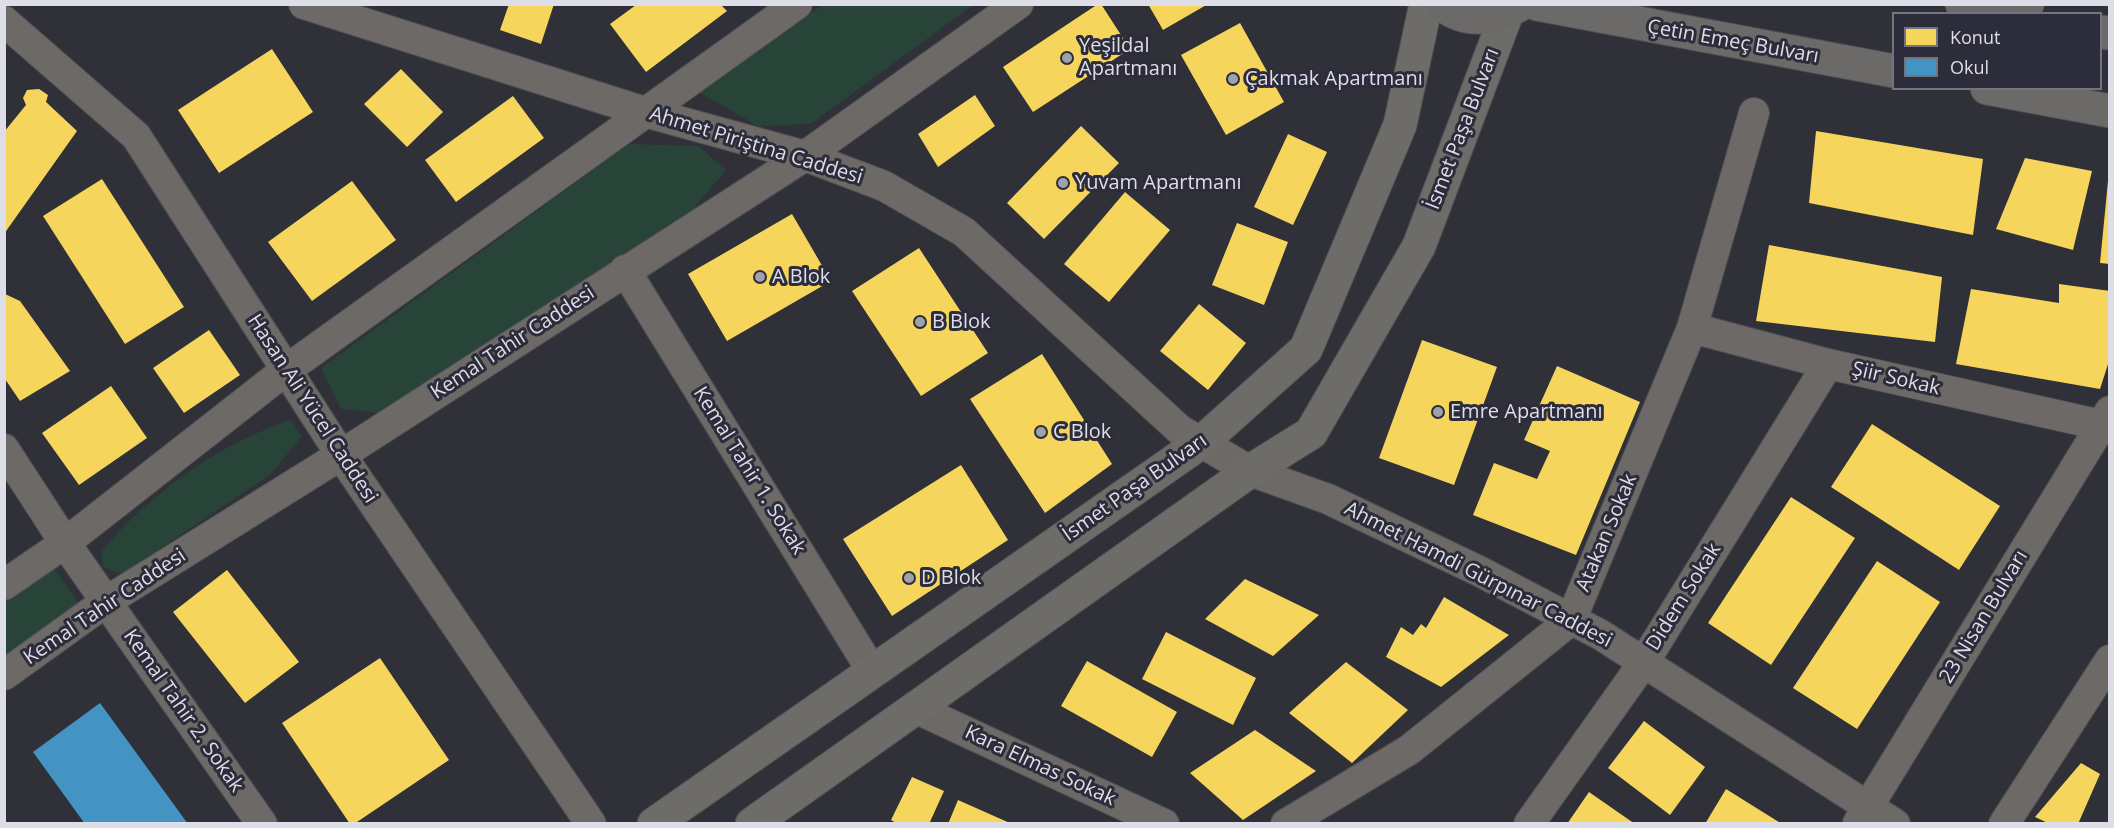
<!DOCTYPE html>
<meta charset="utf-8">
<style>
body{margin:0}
#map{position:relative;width:2114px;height:828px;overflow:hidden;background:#303038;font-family:"Open Sans",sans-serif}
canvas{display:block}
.frame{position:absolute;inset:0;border:6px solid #dedee8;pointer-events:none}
.legend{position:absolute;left:1892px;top:12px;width:210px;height:78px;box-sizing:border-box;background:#2d2c3b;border:2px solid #747380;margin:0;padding:8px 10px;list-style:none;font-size:18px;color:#dedee8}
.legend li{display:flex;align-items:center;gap:12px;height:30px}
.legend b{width:30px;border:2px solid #747380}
</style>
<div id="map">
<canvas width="2114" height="828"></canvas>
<div class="frame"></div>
<ul class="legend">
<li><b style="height:16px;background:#f6d55c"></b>Konut</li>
<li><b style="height:16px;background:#4393c3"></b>Okul</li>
</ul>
</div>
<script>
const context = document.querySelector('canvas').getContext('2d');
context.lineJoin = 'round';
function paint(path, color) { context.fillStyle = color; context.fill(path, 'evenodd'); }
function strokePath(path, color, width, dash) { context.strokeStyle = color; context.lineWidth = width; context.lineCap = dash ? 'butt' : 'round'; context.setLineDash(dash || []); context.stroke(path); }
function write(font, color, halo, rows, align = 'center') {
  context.font = font + ' "Open Sans",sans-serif'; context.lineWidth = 6; context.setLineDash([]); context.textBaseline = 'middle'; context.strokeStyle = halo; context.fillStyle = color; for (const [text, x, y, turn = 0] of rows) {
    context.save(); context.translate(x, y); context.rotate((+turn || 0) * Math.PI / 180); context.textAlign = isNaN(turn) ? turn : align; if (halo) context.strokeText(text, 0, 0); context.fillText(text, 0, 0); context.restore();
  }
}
paint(new Path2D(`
 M823 5H973L811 124 758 126 700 93 749 55Z
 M629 144 698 146 726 170 693 209 381 413 341 409 321 368Z
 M291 420 302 436 271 474 121 575 103 566 101 552C150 493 218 444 291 420Z
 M53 567 80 605 5 659 4 602Z`), '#284438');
paint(new Path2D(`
 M509 4H554L541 44 500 30Z
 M1098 4H1101L1130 49 1033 112 1003 67Z
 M1148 4H1208L1163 30Z
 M636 5H721L727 11 646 72 610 24Z
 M1240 23 1284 102 1226 135 1181 55Z
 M272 49 313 112 219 173 178 110Z
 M401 69 443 112 407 147 364 104Z
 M39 89 48 95 46 102 77 131 4 234V132L26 105 23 98 27 90Z
 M975 95 995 126 938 167 918 134Z
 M513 96 544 138 456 202 425 160Z
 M1081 126 1119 163 1044 239 1007 203Z
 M1816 131 1983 159 1973 235 1809 203Z
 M1288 134 1327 152 1293 225 1254 207Z
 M2025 158 2092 171 2073 250 1996 229Z
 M102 179 184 307 125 344 43 216Z
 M352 181 396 240 312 301 268 242Z
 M2108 181H2110V264L2100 263Z
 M1125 192 1170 230 1109 302 1064 264Z
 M792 214 831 281 727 341 688 274Z
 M1237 223 1288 242 1264 305 1212 285Z
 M1769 245 1942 277 1935 342 1756 321Z
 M919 248 988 353 921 396 852 291Z
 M2059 284 2110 291V358L2100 389 1956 364 1971 289 2059 303Z
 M5 294 20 301 70 371 20 401 5 379Z
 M1199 304 1246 343 1208 390 1160 351Z
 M209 330 240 375 184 413 153 368Z
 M1422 340 1497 367 1454 485 1379 458Z
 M1042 354 1112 464 1045 513 970 399Z
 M1557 366 1640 402 1576 555 1473 515 1494 463 1537 479 1550 451 1524 440Z
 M111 386 147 438 79 485 42 433Z
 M1872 424 2000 506 1959 570 1831 487Z
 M961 465 1008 540 892 616 843 539Z
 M1791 497 1855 538 1771 665 1708 623Z
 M1877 561 1940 602 1857 729 1793 688Z
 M227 570 299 662 245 703 173 612Z
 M1245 579 1319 615 1273 656 1205 619Z
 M1444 597 1509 635 1441 687 1386 657 1401 627 1413 635 1421 624 1426 628Z
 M1166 632 1256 678 1233 725 1142 679Z
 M380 658 449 760 354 824H350L282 723Z
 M1087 661 1177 712 1152 757 1061 706Z
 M1346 662 1408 710 1352 763 1289 713Z
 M1644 721 1705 767 1670 815 1608 768Z
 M1255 730 1316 771 1243 820 1190 773Z
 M2081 763 2100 774 2078 824H2050L2035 817Z
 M912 777 944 791 929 824H898L891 820Z
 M1726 789 1782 824H1705Z
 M1589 792 1635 824H1567Z
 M958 800 1012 824H948Z`), '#f6d55c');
paint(new Path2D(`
 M100 703 188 824H85L33 752Z`), '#4393c3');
const street = new Path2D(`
 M304 4 645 112 805 156 884 186 964 232 1180 430 1250 471 1328 499 1479 571 1601 635 1895 824
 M2023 14 2029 4
 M4 21 136 136 341 455 591 824
 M625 270 872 671
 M1692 328 1828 364 2101 425
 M4 449 65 543 262 824
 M4 585 65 543 286 370 797 4
 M4 675 107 601 341 455 805 156 1018 4
 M915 708 1164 824
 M1858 823 2110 411
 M1286 824 1409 750 1571 620 1692 328 1754 113
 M1529 824 1644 662 1828 364
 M2004 824 2110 660`);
const secondary = new Path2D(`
 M654 824 1203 441 1306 349 1400 125 1426 4
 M752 824 1250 471 1311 433 1419 246 1507 13`);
const primary = new Path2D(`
 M1442 4C1466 24 1496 19 1521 4
 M1537 4 1894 71
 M1962 4 2008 14
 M2100 32 2110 33
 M1987 88 2110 111`);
strokePath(street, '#4d4d53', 32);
strokePath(secondary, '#4d4d53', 35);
strokePath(primary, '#4d4d53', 35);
strokePath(street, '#6c6966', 30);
strokePath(secondary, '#6e6c69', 33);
strokePath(primary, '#6c6a68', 33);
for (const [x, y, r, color] of [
 [1067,58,6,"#a1a1aa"],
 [1233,79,6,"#a1a1aa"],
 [1063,183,6,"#a1a1aa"],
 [760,277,6,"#a1a1aa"],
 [920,322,6,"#a1a1aa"],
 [1438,412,6,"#a1a1aa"],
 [1041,432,6,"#a1a1aa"],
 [909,578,6,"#a1a1aa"]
]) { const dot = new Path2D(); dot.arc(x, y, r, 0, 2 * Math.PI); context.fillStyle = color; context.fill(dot); strokePath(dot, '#2d2c3b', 2); }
write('20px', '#dedee8', '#2d2c3b', [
 ["Çetin Emeç Bulvarı",1733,42,10],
 ["İsmet Paşa Bulvarı",1463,129,-69],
 ["Ahmet Piriştina Caddesi",756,146,17],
 ["Kemal Tahir Caddesi",513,343,-33],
 ["Şiir Sokak",1896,379,13],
 ["Hasan Ali Yücel Caddesi",312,409,57],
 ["Kemal Tahir 1. Sokak",749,471,58],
 ["İsmet Paşa Bulvarı",1135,488,-35],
 ["Atakan Sokak",1607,533,-67],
 ["Ahmet Hamdi Gürpınar Caddesi",1478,575,27],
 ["Didem Sokak",1684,597,-58],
 ["Kemal Tahir Caddesi",105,607,-34],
 ["23 Nisan Bulvarı",1984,617,-59],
 ["Kemal Tahir 2. Sokak",183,711,55],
 ["Kara Elmas Sokak",1040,766,25]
]);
write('20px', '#dedee8', '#2d2c3b', [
 ["Yeşildal",1079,46],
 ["Apartmanı",1079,69],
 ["Çakmak Apartmanı",1245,79],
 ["Yuvam Apartmanı",1075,183],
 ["A Blok",772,277],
 ["B Blok",932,322],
 ["Emre Apartmanı",1450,412],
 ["C Blok",1053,432],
 ["D Blok",921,578]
], 'left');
</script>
